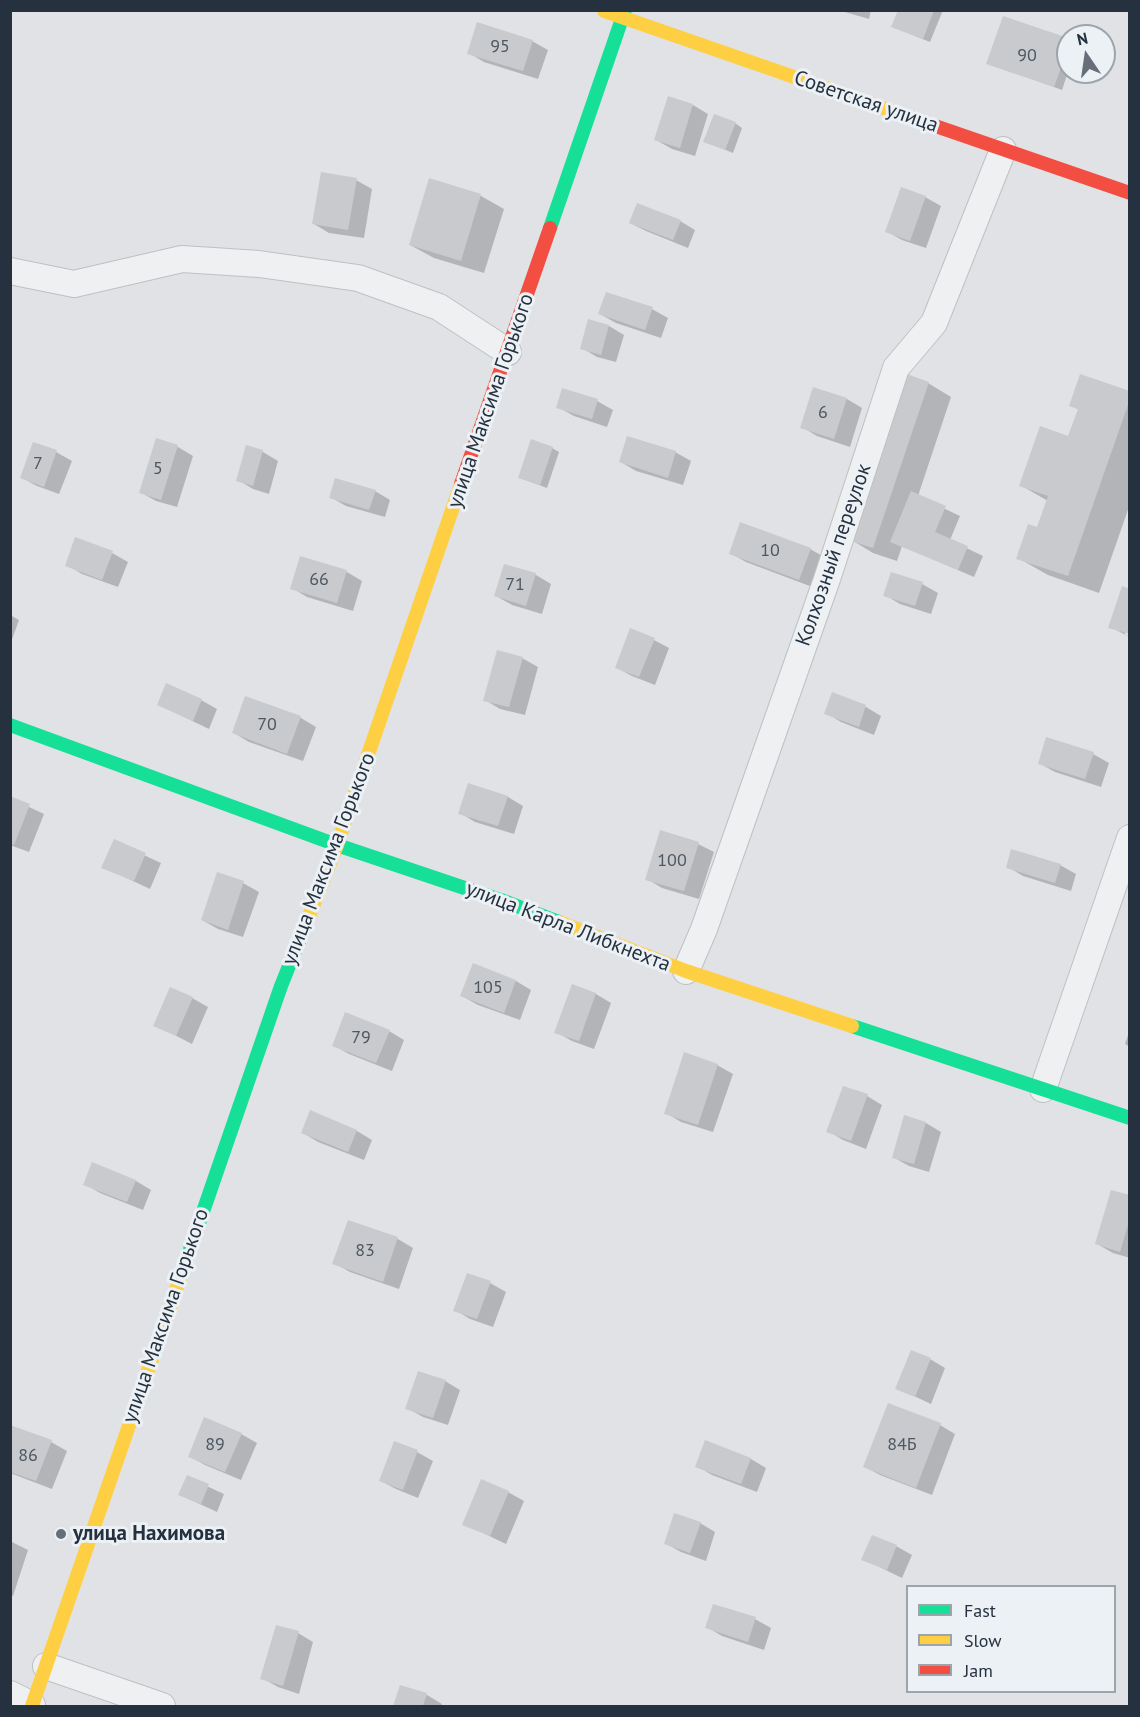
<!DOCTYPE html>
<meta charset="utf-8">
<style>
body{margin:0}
#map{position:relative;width:1140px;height:1717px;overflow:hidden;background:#e0e2e5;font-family:"PT Sans",sans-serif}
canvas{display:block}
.frame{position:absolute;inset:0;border:12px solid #25313f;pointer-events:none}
.legend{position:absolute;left:906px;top:1585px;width:210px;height:108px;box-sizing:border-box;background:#ecf1f5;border:2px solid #9ca4ac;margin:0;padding:8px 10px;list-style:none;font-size:18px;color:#25313f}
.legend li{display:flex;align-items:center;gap:12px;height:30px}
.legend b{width:30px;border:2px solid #9ca4ac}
.north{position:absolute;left:1056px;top:24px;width:60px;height:60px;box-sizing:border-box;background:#ecf1f5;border:2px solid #9ca4ac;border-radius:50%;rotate:347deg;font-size:16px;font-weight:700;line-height:24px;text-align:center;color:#25313f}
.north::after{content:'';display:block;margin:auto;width:21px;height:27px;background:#666f79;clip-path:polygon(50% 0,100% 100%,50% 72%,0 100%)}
</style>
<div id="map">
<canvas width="1140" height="1717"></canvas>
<div class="frame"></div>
<ul class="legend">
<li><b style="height:8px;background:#16e098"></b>Fast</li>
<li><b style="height:8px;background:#ffcf43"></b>Slow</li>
<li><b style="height:8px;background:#f24e42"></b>Jam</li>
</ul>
<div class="north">N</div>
</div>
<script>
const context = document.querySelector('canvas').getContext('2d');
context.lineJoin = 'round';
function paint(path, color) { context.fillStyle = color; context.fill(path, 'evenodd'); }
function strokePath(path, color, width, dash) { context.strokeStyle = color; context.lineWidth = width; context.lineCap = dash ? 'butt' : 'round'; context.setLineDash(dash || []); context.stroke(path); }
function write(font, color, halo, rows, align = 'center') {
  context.font = font + ' "PT Sans",sans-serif'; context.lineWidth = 6; context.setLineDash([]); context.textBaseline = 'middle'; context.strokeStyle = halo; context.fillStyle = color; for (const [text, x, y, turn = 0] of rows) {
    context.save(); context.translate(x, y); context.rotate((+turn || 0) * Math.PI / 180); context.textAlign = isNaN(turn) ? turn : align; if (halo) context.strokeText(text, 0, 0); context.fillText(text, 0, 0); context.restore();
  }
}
paint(new Path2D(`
 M838 10H871L869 19Z
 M899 10H943L930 42 900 30Z
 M1068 40V72L1062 90 988 63Z
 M532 41 548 50 538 79 484 62 469 53Z
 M693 105 708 114 695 156 672 149 656 140Z
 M735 123 742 128 733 153 705 141Z
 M356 180 372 189 364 238 329 233 314 224Z
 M430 180 481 196 504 209 484 273 434 258 410 245Z
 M925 197 941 206 926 248 902 240 886 231Z
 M680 221 695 230 688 248 646 231 630 223Z
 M652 309 668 318 661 338 616 323 600 314Z
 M609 326 624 335 616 362 597 357 582 348Z
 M928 383 951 397 918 496 960 516 950 540 983 556 974 577 902 546 897 561 873 553 850 539Z
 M814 389 847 399 862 408 850 447 817 436 802 427Z
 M1130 392V504L1099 593 1048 575 1018 558 1038 529 1048 501 1020 485 1069 437 1079 410 1071 405Z
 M597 401 613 410 607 427 574 416 558 407Z
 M157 440 178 447 193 456 177 507 156 501 140 492Z
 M247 447 263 452 278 461 269 494 253 489 238 480Z
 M552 448 559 452 547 488 520 478Z
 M56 452 72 461 59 494 37 486 22 478Z
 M675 452 691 461 683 485 636 471 621 462Z
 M375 491 390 500 385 517 346 506 330 497Z
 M76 539 112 553 128 562 118 587 82 574 67 565Z
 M810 549 826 558 815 588 746 562 730 553Z
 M301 558 347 572 362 581 353 611 307 597 292 588Z
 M505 566 536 575 551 584 542 614 512 605 496 596Z
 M922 584 938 593 931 614 900 604 885 595Z
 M10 615 19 620 10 645Z
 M1110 627 1125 631V634L1130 637Z
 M654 640 669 648 655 685 632 676 617 668Z
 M522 658 538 667 525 715 500 709 485 700Z
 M833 694 866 707 881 716 874 735 841 722 826 713Z
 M246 698 301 718 316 727 303 761 249 742 234 733Z
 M201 700 217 709 209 729 159 705Z
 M1093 754 1109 763 1101 787 1055 772 1039 763Z
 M469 785 508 797 523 806 514 834 475 822 460 813Z
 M10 798 44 814 29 852 10 845Z
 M114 841 161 863 150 889 103 867Z
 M698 844 714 852 699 899 662 888 647 879Z
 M1060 865 1076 874 1071 891 1023 876 1008 867Z
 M243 883 259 892 243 937 218 929 202 920Z
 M516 981 531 990 520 1020 478 1005 462 996Z
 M573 986 596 994 611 1003 594 1049 572 1041 556 1032Z
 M192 998 208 1007 192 1044 155 1025Z
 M1130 1029V1047L1125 1044Z
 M389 1031 404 1040 392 1071 349 1054 333 1045Z
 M717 1065 733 1074 713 1132 681 1122 666 1113Z
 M867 1096 882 1105 866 1149 843 1140 828 1131Z
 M311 1112 357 1131 372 1140 364 1160 318 1142 303 1133Z
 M905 1117 926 1123 941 1132 929 1172 909 1166 893 1157Z
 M93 1164 136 1181 151 1190 143 1210 100 1193 85 1184Z
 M1130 1197V1258L1113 1253 1097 1244Z
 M349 1222 398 1239 413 1248 399 1289 350 1272 334 1263Z
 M490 1283 506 1292 493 1327 470 1319 455 1310Z
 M930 1359 945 1368 931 1404 897 1388Z
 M445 1381 460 1390 448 1425 423 1417 407 1408Z
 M940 1425 955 1434 932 1495 880 1475 865 1467Z
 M10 1427 51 1442 67 1451 52 1489 10 1473Z
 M241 1434 257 1443 241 1480 205 1465 189 1456Z
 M706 1442 751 1459 766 1468 757 1492 712 1475 697 1466Z
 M417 1452 433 1461 418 1498 396 1489 381 1481Z
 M187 1477 224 1494 217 1512 180 1495Z
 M508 1492 524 1501 506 1544 464 1524Z
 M700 1523 715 1532 706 1561 681 1552 665 1543Z
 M10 1541 28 1550 13 1596 10 1595Z
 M896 1546 912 1555 902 1578 863 1559Z
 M755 1619 771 1628 764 1650 722 1636 707 1627Z
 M298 1633 313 1642 299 1694 278 1687 262 1678Z
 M401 1686 427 1695 442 1704 441 1706H395Z`), '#0003');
paint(new Path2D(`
 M898 10H934L923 39 891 27Z
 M1003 16 1068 38V48L1054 87 986 64Z
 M477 22 533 40 523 71 467 54Z
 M668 96 693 104 680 148 654 140Z
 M714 114 736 122 725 150 703 142Z
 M321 172 357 178 348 230 312 224Z
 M429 178 481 194 461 261 409 245Z
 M901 187 926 196 910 241 885 232Z
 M637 203 681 220 673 240 629 223Z
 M606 292 653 307 645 330 598 314Z
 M588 319 609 325 601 355 580 349Z
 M904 373 929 382 873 548 848 540Z
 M1080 374 1130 391V399L1068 576 1016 559 1028 524 1037 527 1048 496 1019 486 1040 426 1068 436 1078 409 1069 406Z
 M813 387 847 398 834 439 800 428Z
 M562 388 598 399 592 419 556 408Z
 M627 436 676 451 668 478 619 462Z
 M156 438 178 445 161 500 139 493Z
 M531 439 553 447 540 485 518 478Z
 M33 442 57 450 44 487 20 478Z
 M246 445 263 450 253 486 236 481Z
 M335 478 376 490 369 510 329 498Z
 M911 491 946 506 935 532 968 546 958 570 890 542Z
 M740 522 811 548 799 580 729 554Z
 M75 537 113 551 102 580 65 566Z
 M300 556 347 570 337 603 290 589Z
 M504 564 536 573 526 606 494 596Z
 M891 572 923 582 915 606 883 596Z
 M1122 586 1130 589V634L1108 628Z
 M630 628 655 638 639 677 615 668Z
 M497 650 523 657 509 707 483 701Z
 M166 683 202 699 193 721 157 705Z
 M832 692 866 705 859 727 824 714Z
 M245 696 301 716 287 754 232 733Z
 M1046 737 1094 752 1085 779 1038 764Z
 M468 783 508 796 498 826 458 814Z
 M10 796 30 804 14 845 10 843Z
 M660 830 699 842 684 891 645 880Z
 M114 839 146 853 134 881 101 868Z
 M1011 849 1061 864 1055 883 1006 868Z
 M217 872 244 881 228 930 201 920Z
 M473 963 516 980 504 1013 460 996Z
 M572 984 596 993 579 1041 554 1033Z
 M170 987 193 997 176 1036 153 1026Z
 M345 1012 390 1030 376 1063 332 1046Z
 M684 1052 718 1064 698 1125 664 1114Z
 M843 1086 868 1094 851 1141 826 1132Z
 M310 1110 357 1130 348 1152 301 1133Z
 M904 1115 926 1122 914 1164 892 1158Z
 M92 1162 136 1180 127 1202 83 1185Z
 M1111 1190 1130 1195V1218L1120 1252 1095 1244Z
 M348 1220 398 1237 383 1282 332 1264Z
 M467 1273 491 1281 477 1319 453 1311Z
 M911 1350 931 1358 915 1397 895 1389Z
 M418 1371 446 1380 433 1418 405 1409Z
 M888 1403 941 1423 916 1488 863 1467Z
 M204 1417 242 1433 225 1472 188 1457Z
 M10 1425 52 1440 36 1481 10 1472Z
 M705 1440 751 1458 741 1484 695 1467Z
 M394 1441 418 1450 403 1490 379 1481Z
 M187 1475 209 1484 201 1504 178 1495Z
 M481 1479 509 1491 490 1536 462 1525Z
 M674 1513 701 1522 690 1553 664 1544Z
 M872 1535 897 1545 887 1570 861 1560Z
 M713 1604 756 1617 748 1642 705 1628Z
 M276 1625 299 1631 283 1686 260 1679Z
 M400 1685 427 1693 423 1706H393Z`), '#c8cacd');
const street = new Path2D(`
 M10 271 74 284 182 259 259 264 358 278 439 307 508 352
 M686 971 704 929 827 579 896 368 934 323 1003 150
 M1043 1089 1130 838
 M46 1666 162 1706
 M10 1694 32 1705`);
strokePath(street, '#bec0c3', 28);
strokePath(street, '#eff0f2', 26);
strokePath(new Path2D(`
 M550 228 625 10
 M10 725 337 845 509 903 559 922
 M852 1026 1130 1118
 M187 1258 281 986 304 929`), '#16e098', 14);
strokePath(new Path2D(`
 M604 11 915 119
 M559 922 686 971 852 1026
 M304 929 337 845 461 484
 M32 1706 187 1258`), '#ffcf43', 14);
strokePath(new Path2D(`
 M915 119 1130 193
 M461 484 550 228`), '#f24e42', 14);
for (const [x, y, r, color] of [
 [61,1534,6,"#666f79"]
]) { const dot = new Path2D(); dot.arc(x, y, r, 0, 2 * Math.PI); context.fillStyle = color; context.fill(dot); strokePath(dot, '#ecf1f5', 2); }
write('18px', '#4e5863', null, [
 ["95",500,47],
 ["90",1027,56],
 ["6",823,413],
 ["7",38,464],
 ["5",158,469],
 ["10",770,551],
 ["66",319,580],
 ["71",515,585],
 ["70",267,725],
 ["100",672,861],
 ["105",488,988],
 ["79",361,1038],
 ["83",365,1251],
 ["89",215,1445],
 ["84Б",902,1445],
 ["86",28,1456]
]);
write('21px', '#25313f', '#ecf1f5', [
 ["Советская улица",866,102,19],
 ["улица Максима Горького",491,401,-71],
 ["Колхозный переулок",834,555,-71],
 ["улица Максима Горького",329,859,-69],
 ["улица Карла Либкнехта",568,927,21],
 ["улица Максима Горького",166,1316,-71]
]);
write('bold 21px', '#25313f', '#ecf1f5', [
 ["улица Нахимова",73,1534]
], 'left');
</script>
